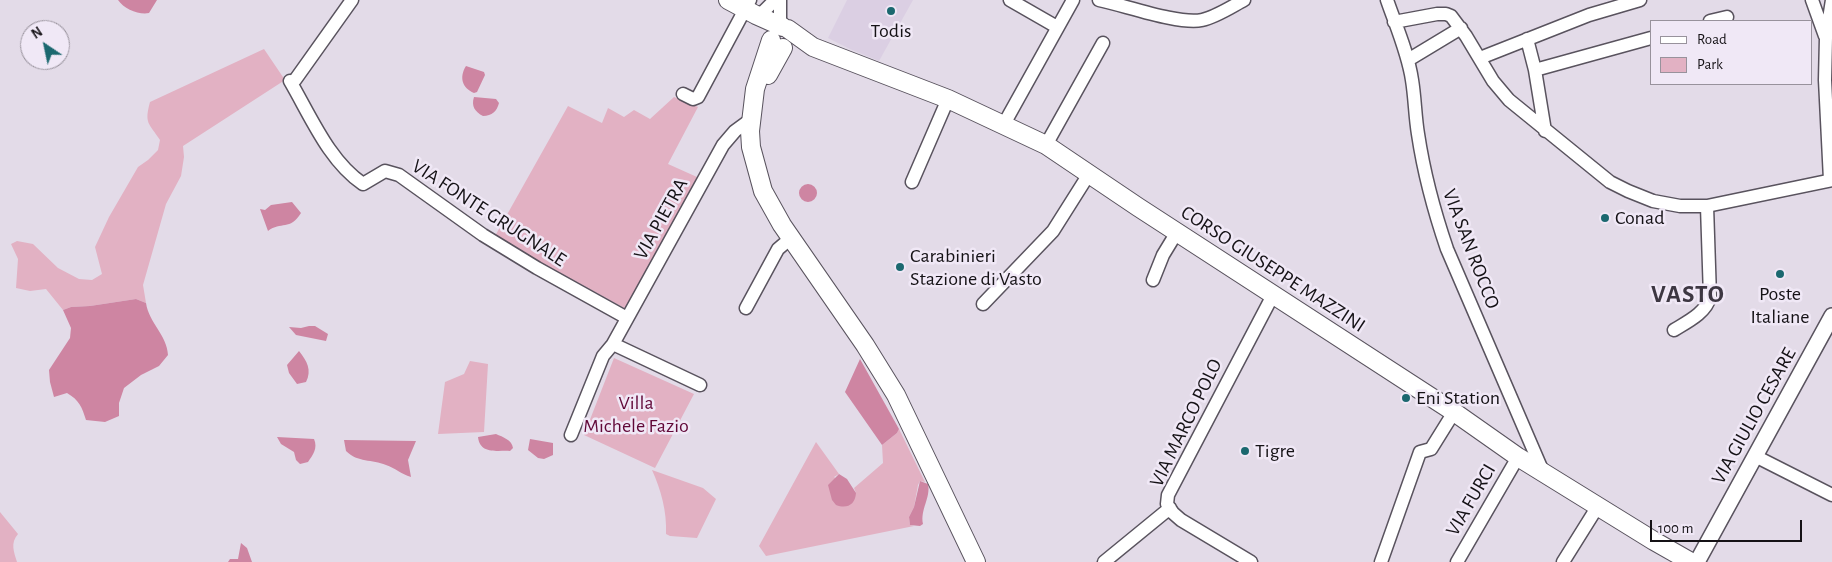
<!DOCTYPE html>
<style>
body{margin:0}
#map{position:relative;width:1832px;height:562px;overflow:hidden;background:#e3dbe8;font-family:"Alegreya Sans",sans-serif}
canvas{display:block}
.legend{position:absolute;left:1650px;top:20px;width:162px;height:65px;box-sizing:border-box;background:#f0e8f6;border:1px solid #98929c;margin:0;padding:6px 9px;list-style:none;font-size:15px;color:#151216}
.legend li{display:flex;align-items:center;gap:10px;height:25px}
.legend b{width:25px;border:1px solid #98929c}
.north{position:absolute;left:20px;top:20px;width:50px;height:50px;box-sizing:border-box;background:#f0e8f6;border:1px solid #98929c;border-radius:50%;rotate:326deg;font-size:14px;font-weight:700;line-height:20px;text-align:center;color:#151216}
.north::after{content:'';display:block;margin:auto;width:18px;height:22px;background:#1b686f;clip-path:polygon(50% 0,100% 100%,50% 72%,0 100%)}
.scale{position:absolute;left:1650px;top:520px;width:152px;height:22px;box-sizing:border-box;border:2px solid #151216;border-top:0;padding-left:6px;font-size:15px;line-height:18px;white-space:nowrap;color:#151216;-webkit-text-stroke:4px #f0e8f6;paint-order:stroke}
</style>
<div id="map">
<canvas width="1832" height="562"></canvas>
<ul class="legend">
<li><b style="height:6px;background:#fff"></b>Road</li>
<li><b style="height:14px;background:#e2b1c3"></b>Park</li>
</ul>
<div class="north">N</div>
<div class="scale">100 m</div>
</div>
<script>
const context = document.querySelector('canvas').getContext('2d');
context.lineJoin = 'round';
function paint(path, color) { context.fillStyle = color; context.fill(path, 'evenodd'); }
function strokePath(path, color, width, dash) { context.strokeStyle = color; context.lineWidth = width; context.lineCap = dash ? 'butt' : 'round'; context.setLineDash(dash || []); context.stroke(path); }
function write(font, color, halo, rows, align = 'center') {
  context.font = font + ' "Alegreya Sans",sans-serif'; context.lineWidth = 5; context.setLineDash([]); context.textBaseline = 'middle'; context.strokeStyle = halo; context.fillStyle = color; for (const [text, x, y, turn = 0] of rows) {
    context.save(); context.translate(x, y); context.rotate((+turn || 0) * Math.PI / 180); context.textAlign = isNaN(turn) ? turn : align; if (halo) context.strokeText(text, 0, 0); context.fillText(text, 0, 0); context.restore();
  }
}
paint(new Path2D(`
 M847 0H913L879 61 850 49 828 38Z`), '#dbcfe3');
paint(new Path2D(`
 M264 49 285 80 183 146 184 157 181 176 166 204 143 285 146 303 136 299 90 306 71 307 63 310 46 289 30 291 16 288 18 259 11 244 17 241 33 244 58 268 79 279 92 280 102 274 95 247 109 217 138 167 148 160 158 150 160 140C149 123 144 124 150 102Z
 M674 97 698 107 668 164 697 177 628 310 516 249 495 236 568 106 602 123 608 108 624 117 634 110 650 119Z
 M614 358 694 394 655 468 584 435Z
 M470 361 488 364 484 432 438 434 445 382 464 374Z
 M899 429 925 482 920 481 918 485 914 507 909 517 910 525 914 526 766 556 759 546 816 442 839 474 834 477 856 493 854 488 883 463 882 445 897 433Z
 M652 470 703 488 716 499 697 538 670 536 666 534C667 511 661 490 652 470Z
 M0 512 18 534C10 543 14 552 17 562H0Z`), '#e2b1c3');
paint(new Path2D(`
 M118 0H157L149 13C139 15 124 9 118 0Z
 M466 66 484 72 485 75 477 92 474 93C462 88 459 77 466 66Z
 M474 97 496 99 499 103C497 111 492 116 483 116 475 112 471 106 474 97Z
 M799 193a9 9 0 1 1 18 0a9 9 0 1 1-18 0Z
 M292 202 301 213C290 231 281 221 268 231L260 209 265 210 271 205Z
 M136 299 146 303C149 323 167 335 168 355L159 366 141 375 124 388 119 403V416L105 422 86 420C82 407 79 400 67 393L54 397 50 382 49 370 70 338 71 328 63 310 71 307 90 306Z
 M309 326H315L328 334 326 341 296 335 289 327 301 328Z
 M299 351C307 361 312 370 306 382L297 384 289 373 287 365Z
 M860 359 899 429 897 433 882 445 845 392Z
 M496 434C503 437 512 440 513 448L510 451C498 450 480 455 478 437Z
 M277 437 314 439C318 448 313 455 308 462L300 464 296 460 294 452 281 444Z
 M530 439 553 443V455L544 459 538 458 528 450Z
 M344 440 416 441 408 460 411 477C401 474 395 468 386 465 372 459 358 463 346 451Z
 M839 474 847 479 856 493C855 505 847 509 836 505L832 500 828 485Z
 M920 481 928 484C931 498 920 509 923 524L920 526 910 525 909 517 914 507Z
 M241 543 247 548 252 562H228L230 559H238Z`), '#ce85a2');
const minor = new Path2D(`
 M780 0V20L783 27
 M1010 0 1057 27
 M1099 0C1124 5 1179 25 1202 20 1216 17 1231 7 1244 0
 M1387 0C1396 26 1408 53 1412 80 1415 98 1415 116 1418 134 1424 174 1434 211 1447 249L1543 472
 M1812 0 1825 36
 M756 15 764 11 775 0
 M1710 21 1727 17
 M1394 22 1437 14H1446L1451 16 1466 36 1493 81 1509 100 1610 182 1628 191 1653 201 1680 206H1707L1832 180
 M1527 39 1535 70 1545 131
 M1480 58 1589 15 1640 0
 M1408 60 1461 28
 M1535 70 1651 38
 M295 80 352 0
 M290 81C311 117 329 161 363 184L385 171 399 175 483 235 537 268 627 318
 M683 94 693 99 698 97 750 0
 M1004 124 1073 0
 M1046 145 1103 43
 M1830 180 1825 80 1826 38 1832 0
 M912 182 948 99
 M1153 280 1163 255 1177 232
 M983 304 1053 231 1089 174
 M746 308 778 249 791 238
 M1674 330C1687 322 1706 313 1710 297L1707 206
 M700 385 613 344 723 145 735 131 750 120
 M571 435 603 356 613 344
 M1755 456 1832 495
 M1104 562 1170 508
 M1251 562 1181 520 1173 513 1167 504 1168 495 1273 295
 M1381 562 1420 452 1431 449 1454 412
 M1457 562 1518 457
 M1563 562 1598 506`);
const tertiary = new Path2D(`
 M1697 562 1832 316`);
const secondary = new Path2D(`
 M728 0 756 15 783 27
 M788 29 813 47 948 99 1046 145 1138 207 1454 412 1518 457 1654 541 1691 562
 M771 40 755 89 750 131 751 147 763 191 782 225 865 345 896 395 976 562
 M768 75 783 48`);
strokePath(minor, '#59535e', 15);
strokePath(tertiary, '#59535e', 18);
strokePath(secondary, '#59535e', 20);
strokePath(minor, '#fff', 12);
strokePath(tertiary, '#fff', 15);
strokePath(secondary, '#fff', 18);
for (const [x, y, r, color] of [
 [891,11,5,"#1b686f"],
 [1605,218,5,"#1b686f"],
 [900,267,5,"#1b686f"],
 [1780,274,5,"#1b686f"],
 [1406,398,5,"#1b686f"],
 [1245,451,5,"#1b686f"]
]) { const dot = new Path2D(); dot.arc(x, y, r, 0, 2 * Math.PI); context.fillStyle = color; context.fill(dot); strokePath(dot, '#f0e8f6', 2); }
write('20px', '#151216', '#f0e8f6', [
 ["Todis",891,31,"center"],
 ["Conad",1615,218],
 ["Carabinieri",910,256],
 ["Stazione di Vasto",910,279],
 ["Poste",1780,294,"center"],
 ["Italiane",1780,317,"center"],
 ["Eni Station",1416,398],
 ["Tigre",1255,451]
], 'left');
write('20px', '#151216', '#f0e8f6', [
 ["VIA FONTE GRUGNALE",489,213,33],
 ["VIA PIETRA",661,219,-61],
 ["VIA SAN ROCCO",1471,249,69],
 ["CORSO GIUSEPPE MAZZINI",1273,269,33],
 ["VIA GIULIO CESARE",1754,416,-61],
 ["VIA MARCO POLO",1186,423,-64],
 ["VIA FURCI",1471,500,-60]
]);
write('20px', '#610838', '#f0e8f6', [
 ["Villa",636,403],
 ["Michele Fazio",636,426]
]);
context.letterSpacing = '1px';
write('bold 25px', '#3d3742', '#f0e8f6', [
 ["VASTO",1688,294]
]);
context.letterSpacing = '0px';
</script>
